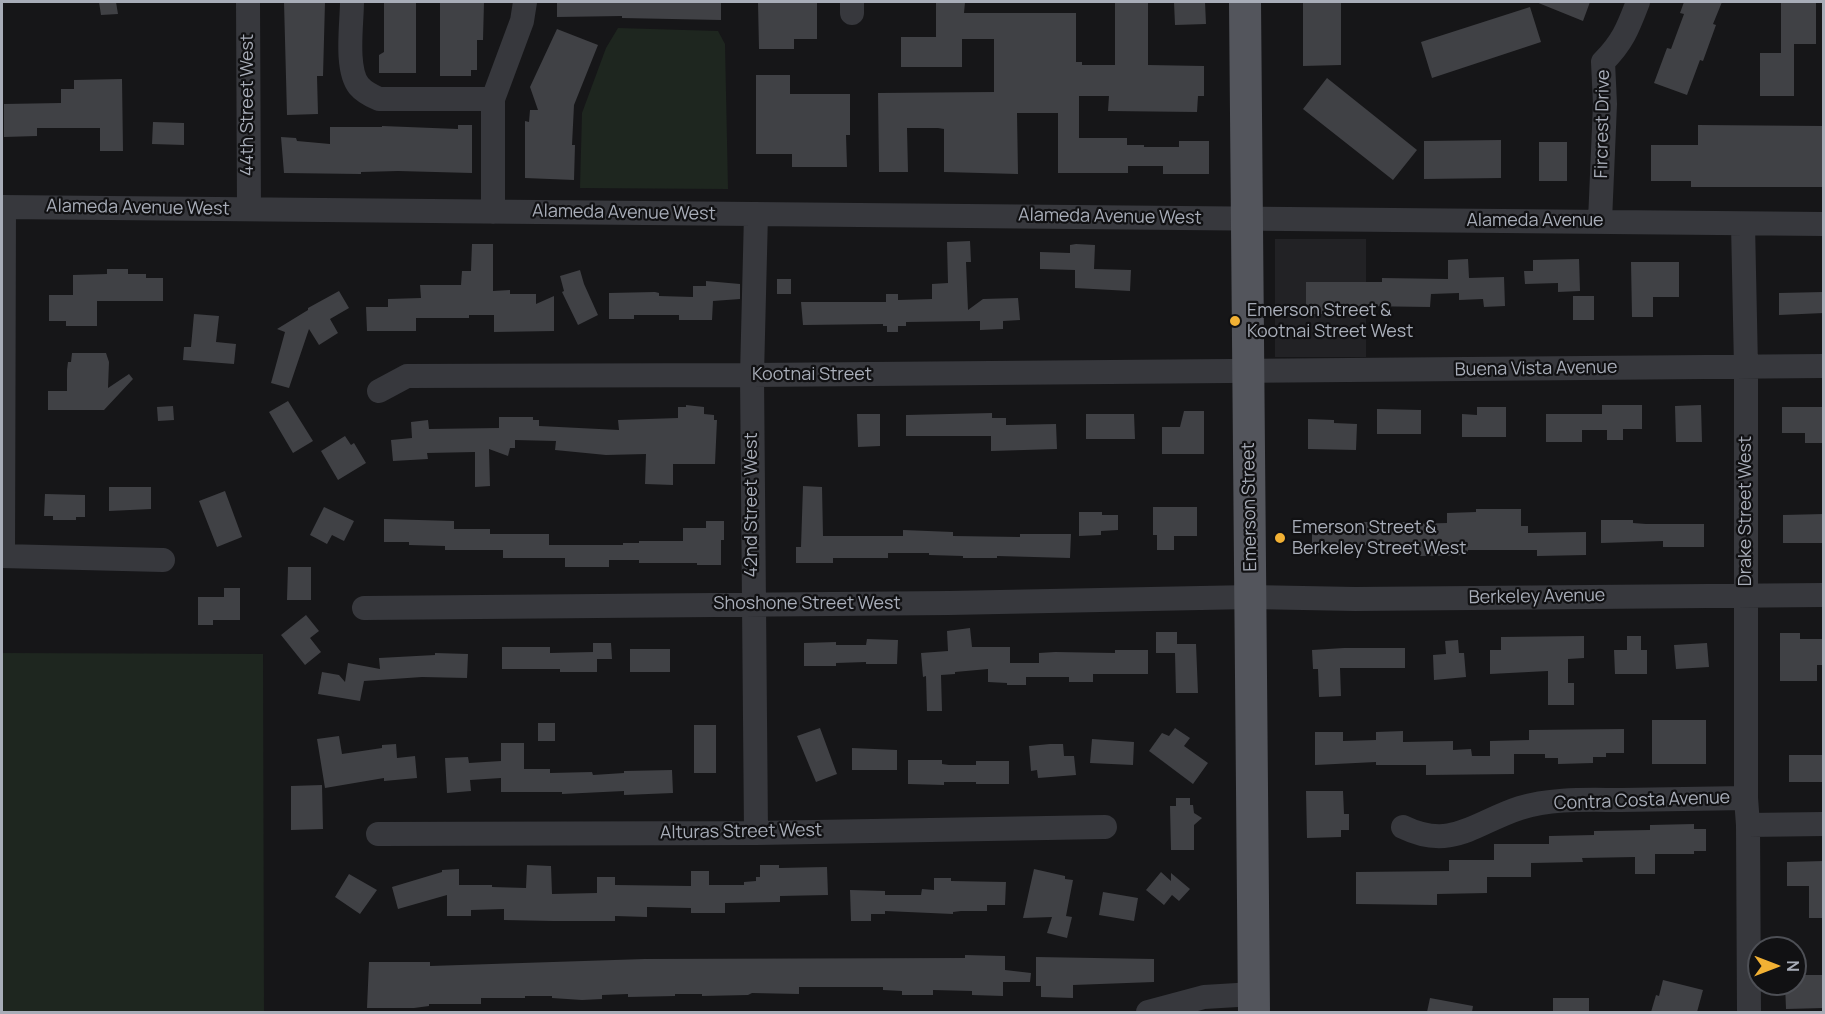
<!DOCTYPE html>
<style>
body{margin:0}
#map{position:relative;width:1825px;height:1014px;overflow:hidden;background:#161618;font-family:Manrope,sans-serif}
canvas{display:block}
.frame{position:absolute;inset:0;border:3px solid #a8adb8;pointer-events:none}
.north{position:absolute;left:1747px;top:936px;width:60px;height:60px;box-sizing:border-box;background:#111113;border:2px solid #4d4f55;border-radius:50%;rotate:90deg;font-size:16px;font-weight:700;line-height:24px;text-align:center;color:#a8adb8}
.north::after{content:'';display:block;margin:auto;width:21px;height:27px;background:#f2b134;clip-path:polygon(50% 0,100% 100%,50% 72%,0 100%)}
</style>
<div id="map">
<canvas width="1825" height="1014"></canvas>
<div class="frame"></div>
<div class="north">N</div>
</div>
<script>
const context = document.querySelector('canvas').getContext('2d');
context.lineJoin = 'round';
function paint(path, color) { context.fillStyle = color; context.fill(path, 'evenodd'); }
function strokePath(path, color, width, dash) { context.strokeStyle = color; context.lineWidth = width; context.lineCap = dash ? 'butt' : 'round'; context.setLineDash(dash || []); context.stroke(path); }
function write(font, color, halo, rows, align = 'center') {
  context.font = font + ' Manrope,sans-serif'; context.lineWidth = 4.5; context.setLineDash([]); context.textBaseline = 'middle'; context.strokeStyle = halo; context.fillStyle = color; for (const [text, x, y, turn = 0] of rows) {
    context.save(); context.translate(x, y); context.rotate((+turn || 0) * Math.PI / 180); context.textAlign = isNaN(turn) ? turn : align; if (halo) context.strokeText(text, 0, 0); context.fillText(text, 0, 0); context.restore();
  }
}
paint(new Path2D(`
 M1275 239H1366V357H1275Z`), '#222225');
paint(new Path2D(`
 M618 28 718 31 725 44 728 189 580 188 582 113 606 48Z
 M2 653 263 654 264 1012H2Z`), '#1e261f');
paint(new Path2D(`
 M99 2H116L118 14 101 15Z
 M284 2H325L323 76H317L318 114 287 115Z
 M384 2H416V73H379V55L384 52Z
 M440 2H484L483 40H477V70H471V76H440Z
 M557 2H721V20L622 18V16L557 17Z
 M758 2 817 3V39H794V49H759Z
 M936 2H965L964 13H1076V62H1082V65H1115V2H1148V65L1204 66V96H1198L1197 112 1108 111 1109 96H1079V138H1127V145H1144V147H1179V141H1209V174H1163V166H1128V173H1058V113H1017L1018 174 944 172V129L938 128H907L908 172H879L878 93 994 92V39H962V67H901V37H936Z
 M1174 2H1205L1206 24 1175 25Z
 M1303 2H1341V65L1303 66Z
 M1536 2H1590L1583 21Z
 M1684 2H1722L1713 24 1716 25 1703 61 1700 60 1687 95 1654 83 1667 48 1671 49 1684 14 1680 13Z
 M1781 2H1816V44H1794V96H1760V53H1781Z
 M1530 7 1541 42 1432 78 1421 42Z
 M557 29 598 45 574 105 572 145H575L574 180 525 178V121L529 122 530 110H538L530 87Z
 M756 75H790V94H850V135H846L847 167H792V154H756Z
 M1327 78 1417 150 1393 180 1303 109Z
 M122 79 123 151H100V128H37V136L4 137V104L61 103V89H74V80Z
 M153 122 184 123V145L152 144Z
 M458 125H472V173L398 171 361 172V174L284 173 281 137 296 138 297 141 330 144V127H382V126L458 129Z
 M1698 125 1824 126V187H1691V181H1651V145H1698Z
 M1501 140V178L1424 179V141Z
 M1539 142H1567V181H1539Z
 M970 241 971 262H966L968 310 983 299 1018 298 1020 320 1003 321V329L980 330V321L906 322V326H898V332H887V326H883V324L803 325 801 302H886V294H898V300L932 299V284L948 283 947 242Z
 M472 244H493V291L510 290V294H536V304L554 296V331L494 332V315H469V318H416V331H367L366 307H388V299L421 298 420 285H461L462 271H471Z
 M1076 244 1095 245 1094 269 1131 270 1130 291 1075 288V270L1040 269V252L1070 253V245Z
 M1468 259 1469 278 1504 277 1505 306 1484 307 1483 299 1459 300V293L1431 294 1430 307 1360 306V314H1306V282H1382V278L1448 279V260Z
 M1579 259 1580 291 1558 292V283L1525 284 1524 271H1533V260Z
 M1631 262H1679V297H1653V317H1632Z
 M107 269H128V274H146V278H163V301H97V326H66V321H49V295H73V275L107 274Z
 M580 270 584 284 598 315 578 325 562 292 564 291 560 276Z
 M777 279H791V294H777Z
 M706 281 740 284V299L713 301 712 320H679V315H634V319H609V293L655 292 659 293V296L693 297V286H706Z
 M339 291 349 308 330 319 338 333 319 345 309 329 289 388 271 383 285 332 277 329 308 310V308Z
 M1824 292V313L1779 315V293Z
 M1573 296H1594V320H1573Z
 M194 314 219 316 216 342 236 344 234 364 183 360 184 347H191Z
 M72 353H106L109 362 108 388 129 374 133 379 104 410H48V391H67V370L68 362H71Z
 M288 401 313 441 293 453 269 412Z
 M686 405 704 407V414L714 415V420H717L715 464H673V485L645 484 646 454 606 455 555 450 556 441 515 440V448H510L508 456 489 449 490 486 475 487V452L427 453 428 459 393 461 391 440 412 438 411 422 428 420 429 429 499 428V417H533V420H539V426L619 430 618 420 678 418V407H686Z
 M1602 405H1642V429H1623V440H1607V430H1582V442H1546V414H1602Z
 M1701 405 1702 442H1676L1675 406Z
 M173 406 174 420 158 421 157 407Z
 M1477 407H1506V437H1462V414L1477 415Z
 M1782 407H1824V443H1805V433H1782Z
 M1377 409 1421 410V434H1377Z
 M1184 411H1204V454H1162V427H1180Z
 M992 413V418H1006V425L1056 424 1057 449 991 451V436H906V415Z
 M857 414H880V446L858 447Z
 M1086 414H1134L1135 439H1086Z
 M1308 419 1334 420V423L1357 424 1356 450 1308 449Z
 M345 436 351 445 354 443 366 463 338 480 321 451Z
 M803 486 822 487 823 536H903V530L953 532V536L1020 537V534H1071L1070 558 997 556V558H963V556L929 555V553H888V558H833V563H796V547H801Z
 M109 487H151V509L109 511Z
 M225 491 242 537 217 547 199 501Z
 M45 494 85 495V517H76V520H53V516H44Z
 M324 507 354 521 344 541 332 535 327 544 310 535Z
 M1153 507H1197V536H1174V550H1157V535H1153Z
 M1476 509H1521V526H1528V533L1586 532V555L1537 556V550H1468V555L1420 556 1419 545H1345V553H1312V530H1358V522H1408V524L1447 523V513L1476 512Z
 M1079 512H1102V515H1118V530L1101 531V535L1079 536Z
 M1824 514V543H1783V515Z
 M384 519 454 521V529H490V534H549V545H623V543H639V541H683V528H706V521H724V540H721V565H697V563H639V560H609V567H565V558H503V550H445V546L409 545V542H384Z
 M1601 520H1633V523L1646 524H1704V547H1663V541L1601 543Z
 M288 567H311V600H287Z
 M224 588H240V620H213V625H198V597H224Z
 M306 615 319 631 310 638 321 652 305 665 281 635Z
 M970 628 972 647H1010V663H1039V653L1055 652 1115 653V650H1148V674H1093V682H1069V677H1026V685H1007V683L988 682V669L955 672V674L941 675 942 711H927L926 676 923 677 921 653 948 651 947 631Z
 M1156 632H1177V644H1196L1198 693H1176L1175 653H1156Z
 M1780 633H1800V639H1824V665H1817V681H1780Z
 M1584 636V658L1568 659V683H1574V705H1548V671L1490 674V650H1501V637Z
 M1627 636H1641V650H1647V674H1615L1614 650H1627Z
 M867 639 898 640 897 664H866V662L836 663V666H804V643L836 642V645H866Z
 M1458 640 1459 653H1464L1466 677 1434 680 1433 655 1446 654 1445 641Z
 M593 643H611L612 659H597V672H560V669H502V647H550V653L593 652Z
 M1707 643 1709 667 1676 669 1674 645Z
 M1344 648H1405V668H1340L1341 696 1319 697 1318 669H1313L1312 650Z
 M630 649H670V672H630Z
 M435 653 468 654 467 678 422 677 364 681 360 701 318 694 322 672 339 675 345 682 348 663 380 669 379 658 435 655Z
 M1652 720H1706V764H1652Z
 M538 723H555V741H538Z
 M694 725H716V773H694Z
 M820 728 837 774 816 782 797 736Z
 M1175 728 1190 738 1184 746 1208 763 1193 784 1149 751 1162 733 1169 736Z
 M1624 729V753H1606V757H1593V763L1558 764V758H1545V754H1514V774L1426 775V765H1376V762L1315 765V732H1343V741L1376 740V732L1403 731V742L1453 741V750L1471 749 1472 756H1490V741L1529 740V730Z
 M339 736 342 754 382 748V745L396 744 397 758 415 756 417 778 384 781V778L325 788 317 739Z
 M1092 739 1134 742 1133 765 1090 763Z
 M501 743H524V769H550V773L592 772 593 775 624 773V771L672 770 673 793 624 795V791L562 794V792H501V778L470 780 471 791 447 793 445 758 468 757 469 763 501 761Z
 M1050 744H1063L1064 756H1074L1076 775 1038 778 1037 770 1031 771 1029 746Z
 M852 748 897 750V770H852Z
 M1789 755H1824V782H1789Z
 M908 760H942V764L949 765H976V761H1009V784H976V782H944V785L908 784Z
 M322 785 323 829 291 830V786Z
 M1306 791H1343L1344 814H1349V830H1341V837L1307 838Z
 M1176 798H1190V805H1193L1194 813 1202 818 1194 825V850H1171L1170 806H1176Z
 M1694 824V829H1706V851H1694V854H1655V874H1635V857L1582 858 1583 862 1531 863V877H1487V893L1437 894V905L1356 904V872L1449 871V860H1494V844H1549V836L1594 835V831L1650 830V825Z
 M1824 861V918H1809V886H1787V862Z
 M527 865 551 866 552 894 597 893V877H615V885L691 886V871H709V885H744V882L756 881V877H760V865H779V868L827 867 828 895 780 896V902L725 903V913H691V908L647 907V917L615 916V921H553L504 920V909L471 910V916H447V895L398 909 392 887 442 872V870L459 869V885H492V887L526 888Z
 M1034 869 1065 876V879L1073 880 1066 916 1072 917 1067 938 1047 933 1052 917 1023 918Z
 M1161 872 1171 881V873L1190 889 1179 901 1172 895 1164 905 1146 890Z
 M349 874 377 890 360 914 335 897Z
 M934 878H951V881L1006 882 1005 905H987V911H961L953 912V914L885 911V914H871V921H851L850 890 885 891V895H921L922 889 934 890Z
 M1103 892 1138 898 1134 921 1099 915Z
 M965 955 1005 956V970L1031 973 1030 982H1003V996L972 995V991L933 990V995H902V991L883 990V987H799V994L752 993 748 995 702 996V994H675V996L628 997V994L602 995V999L582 1000 552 998V996H525V998H481V1004H429V1006L414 1008H367L369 962H430V966L645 959 965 958Z
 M1036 957 1154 959V982L1073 985V998L1041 997V986H1036Z
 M1795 975H1824V1008L1786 1009 1785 984H1795Z
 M1663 980 1703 990 1697 1012H1651L1656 995 1659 996Z
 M1430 998 1473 1006 1472 1012H1427Z
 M1553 998H1589V1012H1553Z`), '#404145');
strokePath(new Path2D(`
 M248 2 249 209
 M352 2C352 23 345 69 359 86 364 92 372 96 379 99H493
 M852 2V13
 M2 207 1824 224
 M493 212V99L522 21 525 2
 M756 214 752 375 756 833
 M1600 221 1605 104 1603 62C1623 42 1628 28 1638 2
 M1743 224 1746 367V798L1748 825 1749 1012
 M379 391 407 376 752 375 1824 366
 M2 556 163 560
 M3 556 4 207
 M364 608 949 603 1251 597 1355 599 1824 595
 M1748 825 1824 824
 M1403 827C1452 851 1476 822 1520 808 1552 798 1588 800 1621 800 1663 799 1704 799 1746 798
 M378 834 756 833 1105 827
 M1148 1012 1204 997 1254 994`), '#37383d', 24);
strokePath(new Path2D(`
 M1245 2 1254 1012`), '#53555c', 32);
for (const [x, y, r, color] of [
 [1235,321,6,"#f2b134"],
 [1280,538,6,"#f2b134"]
]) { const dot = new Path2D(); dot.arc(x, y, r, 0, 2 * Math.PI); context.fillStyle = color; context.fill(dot); strokePath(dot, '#111113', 2); }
write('18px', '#a8adb8', '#111113', [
 ["44th Street West",248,105,-90],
 ["Fircrest Drive",1603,124,-89],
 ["Alameda Avenue West",138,208,1],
 ["Alameda Avenue West",624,213,1],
 ["Alameda Avenue West",1110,217,1],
 ["Alameda Avenue",1535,221],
 ["Buena Vista Avenue",1536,369,-1],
 ["Kootnai Street",812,375],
 ["42nd Street West",752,505,-90],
 ["Emerson Street",1250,507,-91],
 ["Drake Street West",1746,511,-90],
 ["Berkeley Avenue",1537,597,-1],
 ["Shoshone Street West",807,604],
 ["Contra Costa Avenue",1642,801,-2],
 ["Alturas Street West",741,832,-1]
]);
write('18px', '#a8adb8', '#111113', [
 ["Emerson Street &",1247,311],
 ["Kootnai Street West",1247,332],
 ["Emerson Street &",1292,528],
 ["Berkeley Street West",1292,549]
], 'left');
</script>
